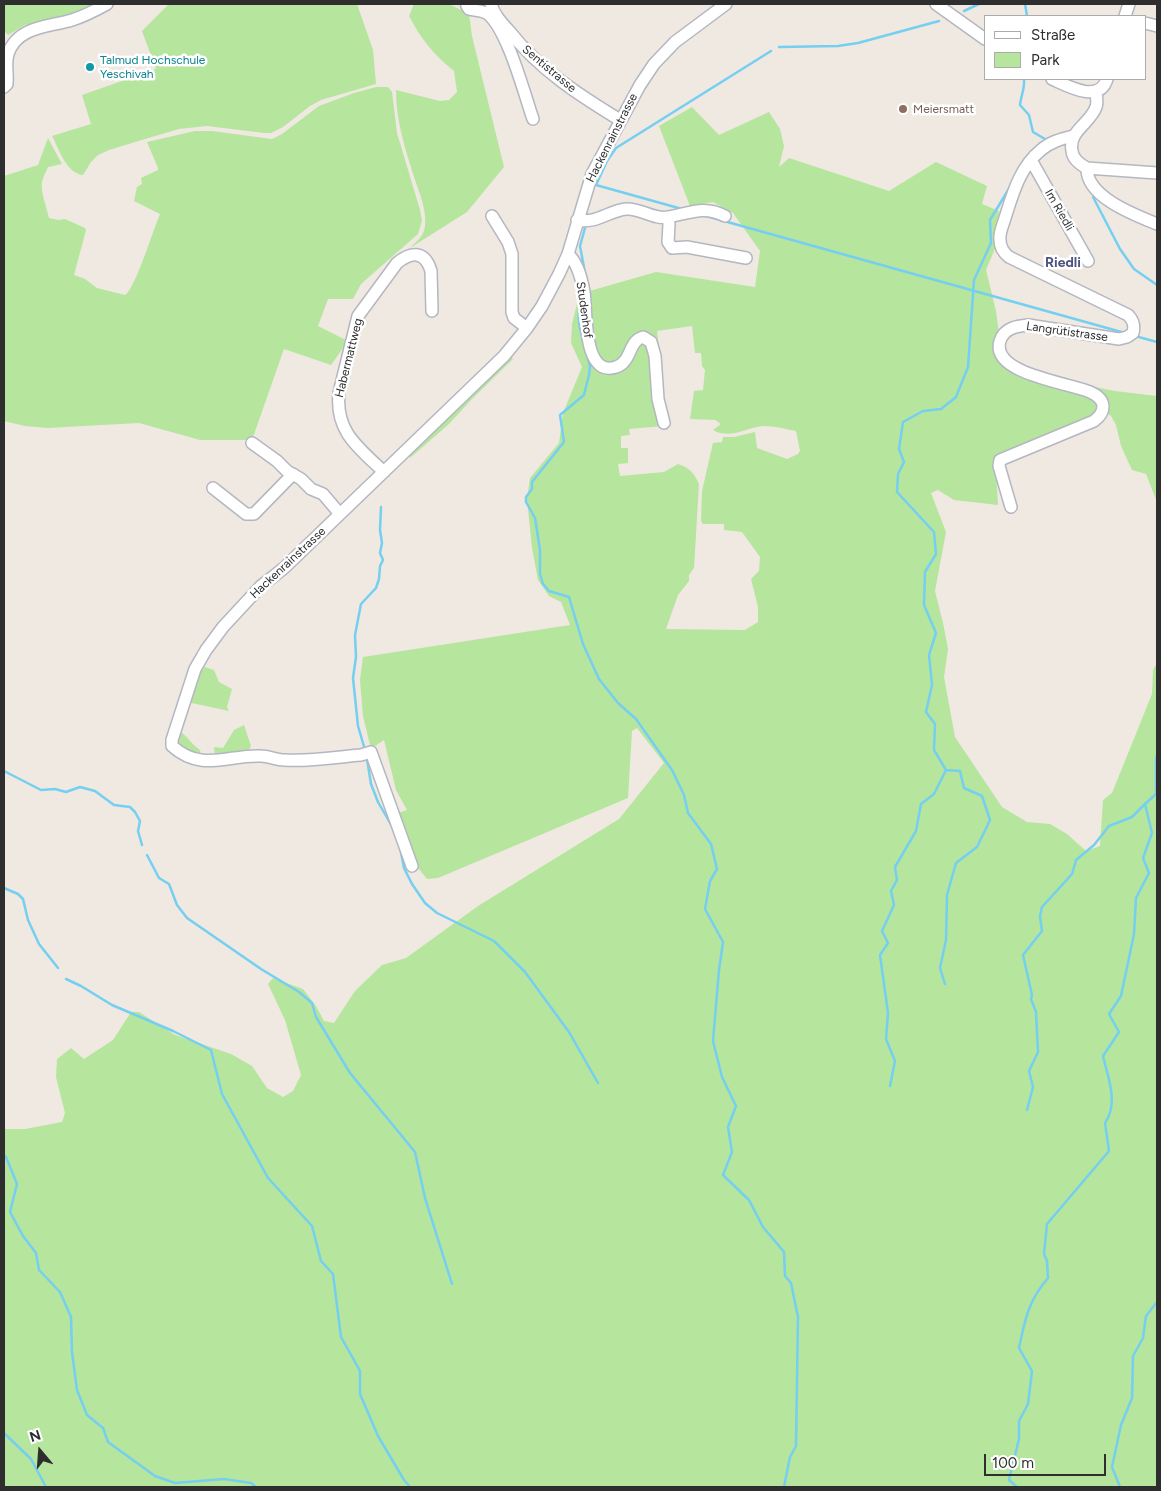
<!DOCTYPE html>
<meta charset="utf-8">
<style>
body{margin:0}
#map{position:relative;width:1161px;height:1491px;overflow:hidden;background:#efe9e1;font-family:Figtree,sans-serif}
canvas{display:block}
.frame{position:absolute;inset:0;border:5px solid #2e2e2e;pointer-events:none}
.legend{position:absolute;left:984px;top:15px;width:162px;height:65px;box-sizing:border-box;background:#fff;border:1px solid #ababab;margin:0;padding:6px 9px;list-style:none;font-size:15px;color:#2e2e2e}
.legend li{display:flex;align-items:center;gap:10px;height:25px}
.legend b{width:25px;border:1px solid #ababab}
.north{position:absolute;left:15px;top:1426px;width:50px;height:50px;-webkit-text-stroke:4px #fff;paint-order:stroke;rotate:342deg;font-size:14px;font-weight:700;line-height:20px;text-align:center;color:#2e2e2e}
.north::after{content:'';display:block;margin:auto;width:18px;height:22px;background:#2e2e2e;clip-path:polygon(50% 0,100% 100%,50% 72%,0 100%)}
.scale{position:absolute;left:984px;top:1454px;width:122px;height:22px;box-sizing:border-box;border:2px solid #2e2e2e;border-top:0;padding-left:6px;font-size:15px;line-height:18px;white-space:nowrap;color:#2e2e2e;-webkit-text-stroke:4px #fff;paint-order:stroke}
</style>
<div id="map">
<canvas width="1161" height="1491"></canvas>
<div class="frame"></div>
<ul class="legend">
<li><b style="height:6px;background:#fff"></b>Straße</li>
<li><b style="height:14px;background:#b6e59e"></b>Park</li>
</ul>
<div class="north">N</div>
<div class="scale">100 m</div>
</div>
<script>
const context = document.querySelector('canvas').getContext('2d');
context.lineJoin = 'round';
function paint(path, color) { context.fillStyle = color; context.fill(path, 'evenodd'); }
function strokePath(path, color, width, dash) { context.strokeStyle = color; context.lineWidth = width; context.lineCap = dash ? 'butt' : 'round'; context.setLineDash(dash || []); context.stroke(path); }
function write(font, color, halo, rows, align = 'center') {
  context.font = font + ' Figtree,sans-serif'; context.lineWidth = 5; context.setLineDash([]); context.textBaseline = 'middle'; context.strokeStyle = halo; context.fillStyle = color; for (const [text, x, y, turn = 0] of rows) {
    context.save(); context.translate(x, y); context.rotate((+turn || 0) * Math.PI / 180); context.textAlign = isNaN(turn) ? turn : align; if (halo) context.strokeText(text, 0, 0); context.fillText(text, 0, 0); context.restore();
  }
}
paint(new Path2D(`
 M4 4H96L83 12 25 25 8 35 4 31Z
 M169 4H357L373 50 376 84 321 100 310 106 283 127 271 133H264L207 126 179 129 145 139 109 150 98 155 91 162 83 175C66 173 59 149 52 136L91 124 82 95 156 69 142 31Z
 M414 4H449L469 14 472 36 504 167 467 212 410 248C417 241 424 236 425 226 427 210 419 192 414 177 405 148 396 121 396 90L440 101 449 100 457 92 454 71C433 54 421 39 409 16Z
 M376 87H388L392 92 397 133 420 210 422 221 418 234 361 284 353 299H328L318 326 348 341 331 365 284 349 252 440H200L139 423 47 428 25 426 4 421V176L38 165 48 138 62 164 48 167C46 172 43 177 42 182 40 191 47 208 49 218L58 220 65 219 85 228 86 230 74 275 85 279 97 288 125 295C136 287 153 230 160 214L134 201 137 187 142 184 141 178 158 170V168L147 142 195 131H212L272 139 282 134 319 106 354 93Z
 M692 107 719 135 769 112 780 129 784 146 779 167 789 158 889 191 936 162 987 186 982 204 999 211 997 244 986 270 996 311 999 335 996 342V353C1010 373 1041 382 1064 387 1074 389 1085 390 1094 396 1103 402 1102 411 1094 418L1032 444 1002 454C993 462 998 492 998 505L954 500 938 490 931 493 946 532 935 591 943 623 948 649 944 677 955 737 1002 807 1027 822 1050 824 1067 834 1086 851 1100 846 1103 800 1112 793 1152 694 1153 670 1157 663V1487H4V1129H25L62 1122 65 1113 56 1077 57 1059 71 1048 84 1059 113 1040 131 1012H139L175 1035 231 1054 252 1066 267 1088 283 1097 293 1091 301 1075 285 1020 268 984 273 978 303 989 316 1006 324 1021 334 1023 355 991 382 965 406 958 478 906 619 819 664 763 637 728 632 731 628 798 438 878 427 879 415 864 398 813 407 810 396 790 384 740 371 749 363 716 360 680 363 657 570 625 561 602 549 596 538 580 532 548 527 499 530 478 559 443 563 413 582 367 571 343 572 324 579 296 582 294C584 300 583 306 583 313 584 329 586 362 604 368 610 370 616 370 622 367 633 360 629 344 642 340L648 342 653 353 658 412 664 426 629 429 630 435 621 436V448H628V463L618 464 620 476 664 472 678 464C690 468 694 473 699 484L694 568 689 575V581L678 595 666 629 745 630 758 622V607L751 579 759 571 760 557 742 532 724 530V524H703L701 521 702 491 713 443 722 442 723 437H734L755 432 757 448 787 459 798 454 800 451 796 431C786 429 774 426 764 426 747 427 730 440 713 430L721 424 715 420 690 419 694 391 703 390 705 370 702 366 701 353H695L692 326 657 331 660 357 658 358C656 347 646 322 632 340 625 350 623 373 605 364 585 354 588 310 586 292L656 272 755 287 760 251 733 213 713 202 690 206 659 126Z
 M510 354 513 359 472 399 449 424 410 458 411 452Z
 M1084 385 1115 391 1157 396V502L1146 474 1132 470 1121 446 1116 425 1111 416 1105 412Z
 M205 667 214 670 219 682 232 689 227 707 229 711 187 702 193 679Z
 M244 725 251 746 247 754 215 755 214 747 223 748 234 730Z
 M179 731C186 734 191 744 200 750L201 755 183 750 176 742Z`), '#b6e59e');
strokePath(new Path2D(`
 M1025 4 1027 16
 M964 11 979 4
 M779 47 838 46 858 43 939 21
 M1024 79C1025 89 1021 95 1020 105L1029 115 1033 132 1045 139
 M1093 197 1120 249 1134 269 1157 285
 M682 209 596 185 607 161 616 148 771 51
 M706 216 1125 333
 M585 228 580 246 585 273
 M580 305C577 317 580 329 583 341
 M1135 336 1157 342
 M587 354 590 366 589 375 584 395 560 415 564 442 532 482V489L526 497V502L535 518 540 550V574L543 584 549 591 569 597 583 644 599 679 618 703 636 719 672 770 684 795 688 813 711 844 717 869 710 881 705 909 723 942 719 970 713 1041 722 1077 736 1106 728 1127 732 1152 723 1175 749 1200 763 1227 784 1252 785 1276 791 1283 798 1317 796 1446 790 1457 784 1487
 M365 750 358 726 353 678 356 657 355 635 361 604 376 588 379 579 380 566 383 560 380 553 382 543 380 530 381 507
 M367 759 371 784 378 802 393 828
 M946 770 934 750 935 724 926 712 932 685 929 655 936 633 924 605 925 572 936 554 934 532 897 492 898 474 904 462 899 449 903 422 923 411 941 409 956 397 968 367 974 280 991 243 990 220 1010 187
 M4 771 41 790 55 789 66 792 80 787 95 791 114 805 130 807 135 812 140 821 138 831 142 845
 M400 847 404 868 412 884 425 903 437 913 494 941 525 972 569 1032 598 1083
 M147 855 159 878 169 884 177 905 187 918 261 969 299 992 312 1003 316 1017 350 1073 415 1152 425 1198 452 1284
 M4 888 18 894 23 899 28 920 39 944 58 968
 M66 979 81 986 112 1005 173 1031 211 1050 222 1094 268 1178 312 1226 321 1261 333 1274 341 1337 360 1371V1394L378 1436 404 1480 410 1487
 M945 984 940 968 946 940 947 895 956 863 977 847 990 820 982 796 964 788 960 771 946 770
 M890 1086 895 1061 886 1039 888 1013 880 955 888 943 882 931 894 905 891 891 897 880 895 867 916 831 921 804 934 794 946 770
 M1027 1110 1033 1087 1029 1071 1038 1052 1036 1012 1031 999 1032 995 1023 955 1042 931 1040 916 1042 907 1072 874 1076 860 1094 845 1109 826 1132 817 1145 804
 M4 1155 6 1157 17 1184 10 1212 23 1236 36 1253 39 1270 60 1292 71 1317 72 1352 77 1390 87 1415 103 1428 108 1442 155 1476 175 1483 224 1479 251 1483 256 1487
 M4 1433 31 1459 46 1487
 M1017 1487 1009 1480 1019 1439V1421L1028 1404 1032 1371 1019 1348C1025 1320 1028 1301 1048 1278L1047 1261 1044 1254 1047 1224 1109 1151 1105 1123C1119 1103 1108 1078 1103 1056L1119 1032 1109 1014 1121 996 1134 934 1136 898 1149 873 1143 858 1152 833 1145 804 1156 794V758L1157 756
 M1120 1487 1112 1467 1121 1425 1132 1398 1133 1356 1143 1338 1146 1316 1157 1302`), '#75cff0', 2.5);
const minor = new Path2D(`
 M469 4 467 6 469 9C476 11 482 10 488 14 508 31 524 93 533 119
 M491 4C494 15 502 23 510 32 540 70 579 95 620 120
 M936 4 985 39
 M1125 16 1129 4
 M1145 23 1157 26
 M1052 79C1068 86 1099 104 1107 79
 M4 87 7 84C8 74 5 64 8 54 17 26 49 27 72 20 85 16 96 10 107 4
 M1096 91C1096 96 1098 102 1096 107 1090 124 1068 131 1072 151 1073 159 1079 164 1087 168L1157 173
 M1031 160 1088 261
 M1087 168C1086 197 1135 215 1157 224
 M492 216 508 242 512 254V312L514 318 527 328
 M725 216C704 205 690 213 668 217L669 224 668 242 672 248 687 247 746 258
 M577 220C597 224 608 211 626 209 641 208 654 220 668 217
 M568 254C577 262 582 280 584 292 587 309 582 378 616 367 632 362 628 341 643 337L651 342 655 356 658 399 664 423
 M252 443 277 461 287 471 301 479 311 489 323 494 340 514
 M384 472C359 448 335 432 339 393L358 316 397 263C412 251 425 251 431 271L432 311
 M213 488 246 514H254L293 474
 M1011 507 999 466 1000 460 1094 421C1107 411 1106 399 1090 392 1070 383 990 374 1000 341 1004 328 1017 326 1028 325L1119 339 1127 337 1133 333C1135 325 1133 320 1128 315L1009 257C1004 253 1000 247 1000 240 999 233 1003 225 1005 218 1013 193 1020 167 1041 150 1050 142 1061 139 1073 136
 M412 866 371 752 361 755C336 757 310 762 284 760 276 760 269 756 261 756 230 754 202 773 172 746V740L195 669 206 650 223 627 261 586 284 568 504 356 527 328 542 306 559 274 568 254 592 174 640 85 654 64 675 42 726 4`);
strokePath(minor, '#b4b7c1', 14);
strokePath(minor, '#fff', 11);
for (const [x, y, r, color] of [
 [90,67,5,"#0f9aa8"],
 [903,109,5,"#8d6e63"]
]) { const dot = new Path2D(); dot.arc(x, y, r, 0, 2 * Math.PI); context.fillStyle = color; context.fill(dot); strokePath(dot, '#fff', 2); }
write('12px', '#0d838f', '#fff', [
 ["Talmud Hochschule",100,60],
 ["Yeschivah",100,74]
], 'left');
write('12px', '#2e2e2e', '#fff', [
 ["Sentistrasse",549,69,40],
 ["Hackenrainstrasse",612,138,-63],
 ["Im Riedli",1059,210,60],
 ["Studenhof",584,310,82],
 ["Langrütistrasse",1067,332,8],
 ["Habermattweg",349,358,-76],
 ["Hackenrainstrasse",288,563,-43]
]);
write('12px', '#785e54', '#fff', [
 ["Meiersmatt",913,109]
], 'left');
write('bold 14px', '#4d5680', '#fff', [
 ["Riedli",1063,263]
]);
</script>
